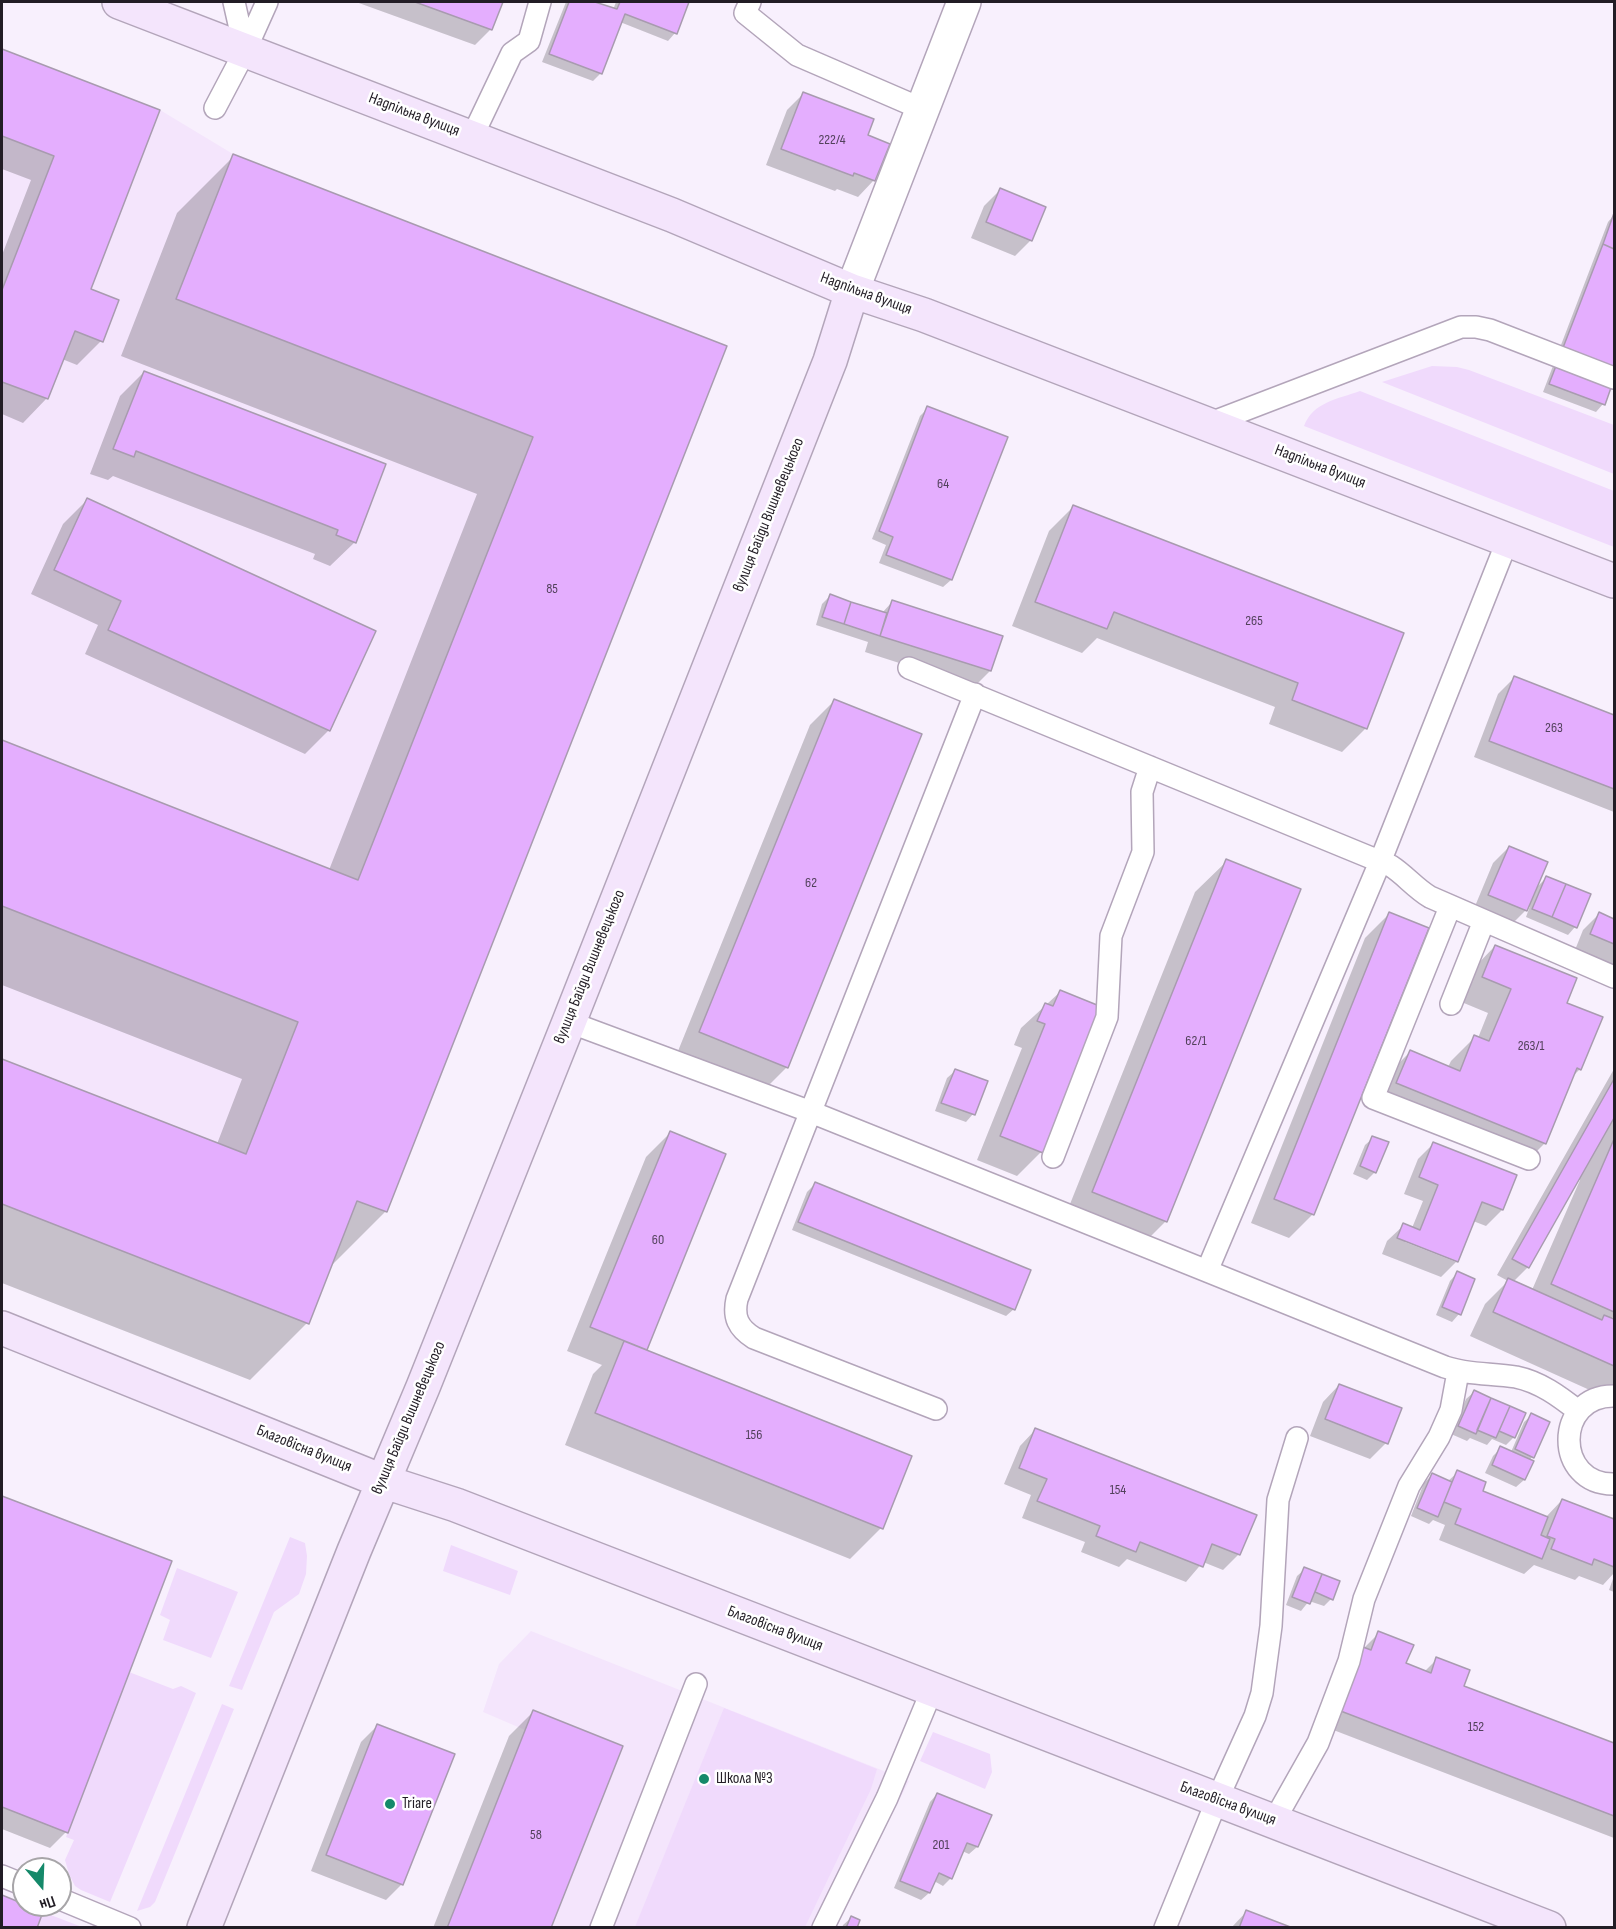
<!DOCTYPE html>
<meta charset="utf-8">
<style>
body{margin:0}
#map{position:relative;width:1616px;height:1929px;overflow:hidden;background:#f8f0fd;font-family:"Sofia Sans Condensed",sans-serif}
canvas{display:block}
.frame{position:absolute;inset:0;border:3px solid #221d25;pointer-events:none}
.north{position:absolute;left:12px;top:1857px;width:60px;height:60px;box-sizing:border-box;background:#fff;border:2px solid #a7a5a8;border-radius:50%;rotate:161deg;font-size:16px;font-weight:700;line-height:24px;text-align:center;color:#221d25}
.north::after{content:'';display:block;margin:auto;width:21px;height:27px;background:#15896a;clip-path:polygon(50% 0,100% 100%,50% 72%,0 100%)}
</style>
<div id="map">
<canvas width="1616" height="1929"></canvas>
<div class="frame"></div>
<div class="north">Пн</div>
</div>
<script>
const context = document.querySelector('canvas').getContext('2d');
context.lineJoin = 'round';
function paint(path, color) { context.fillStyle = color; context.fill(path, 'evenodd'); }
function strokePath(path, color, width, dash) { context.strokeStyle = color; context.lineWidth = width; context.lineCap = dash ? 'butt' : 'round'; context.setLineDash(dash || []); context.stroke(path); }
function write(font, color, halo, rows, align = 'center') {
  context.font = font + ' "Sofia Sans Condensed",sans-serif'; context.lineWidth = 5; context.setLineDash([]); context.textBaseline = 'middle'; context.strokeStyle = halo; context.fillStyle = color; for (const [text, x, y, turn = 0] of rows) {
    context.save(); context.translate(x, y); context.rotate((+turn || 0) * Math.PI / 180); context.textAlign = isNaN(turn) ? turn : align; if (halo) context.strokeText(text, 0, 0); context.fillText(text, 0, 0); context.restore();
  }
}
paint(new Path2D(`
 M2 49 160 110 233 154 727 346 387 1212 357 1201 309 1324 2 1204Z
 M531 1631 909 1781 835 1927 447 1928 525 1730 483 1712 499 1664Z`), '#f4e5fc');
paint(new Path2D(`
 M1432 366 1457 367 1469 370 1614 425V474L1382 382Z
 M1360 391 1614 491V547L1304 426C1313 402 1338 399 1360 391Z
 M290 1537 305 1543 307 1556 306 1574 299 1594 274 1612 242 1690 229 1686Z
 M451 1545 518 1571 510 1595 443 1571Z
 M177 1568 238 1592 211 1658 163 1640 170 1620 160 1615Z
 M129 1672 173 1689 181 1686 196 1693 110 1902 81 1890 75 1886 69 1874 65 1860 74 1840 66 1837Z
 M222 1704 234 1709 155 1902 150 1907 137 1911Z
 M724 1708 877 1769 871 1789 805 1927H635Z
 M933 1732 990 1754 992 1772 985 1789 920 1761Z
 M43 1912 82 1927 37 1928Z`), '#f0dafc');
paint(new Path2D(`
 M356 2H501L491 29 475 45Z
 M566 2H591L613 10 616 2H687L675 33 668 41 620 22 601 73 593 81 542 62Z
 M2 51 158 111 89 290 101 341 77 365 62 359 47 398 23 423 2 414V255L31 180 2 169Z
 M803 94 874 180 858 197 837 189 835 191 766 165 787 110Z
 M234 156 725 347 386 1211 329 1268 307 1323 250 1380 2 1283V1060L217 1144 242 1079 2 985V742L329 870 477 494 121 356 177 213Z
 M1000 190 1031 240 1015 256 971 238 984 206Z
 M1614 215V375L1603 404 1596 412 1543 392 1608 222Z
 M144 372 355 542 330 566 313 559 315 554 113 476 108 480 90 474 120 396Z
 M928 408 1006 438 951 580 943 587 879 563 886 545 872 539 920 416Z
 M87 500 329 730 305 754 85 654 98 625 31 594 63 524Z
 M1073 507 1366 728 1342 752 1269 724 1275 707 1097 638 1082 653 1012 626 1049 531Z
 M830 596 882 613 892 602 990 671 974 687 865 652 868 642 816 625 822 604Z
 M1515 677 1614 716V812L1474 757 1498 694Z
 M834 701 787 1067 763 1091 676 1056 810 725Z
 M1509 847 1535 889 1547 877 1575 927 1568 935 1526 917 1530 906 1510 926 1473 911 1493 863Z
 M1227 861 1166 1221 1134 1253 1062 1224 1195 892Z
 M1389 914 1313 1214 1289 1238 1251 1223 1365 938Z
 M1599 914 1614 920V966L1575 950 1583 930Z
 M1495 946 1565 1003 1580 1069 1571 1078 1545 1143 1521 1167 1373 1107 1386 1076 1410 1052 1448 1067 1451 1061 1475 1037 1478 1038 1488 1013 1459 1001 1471 971Z
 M1060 992 1041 1152 1017 1176 977 1160 1022 1048 1014 1045 1021 1028Z
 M1614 1069V1316L1611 1319 1614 1321V1401L1470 1336 1485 1304 1508 1281 1497 1275ZM1578 1179 1580 1180 1532 1290 1513 1282 1528 1267Z
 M955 1071 986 1082 973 1114 966 1122 935 1111 947 1078Z
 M670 1133 724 1155 645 1350 881 1528 850 1559 565 1445 593 1374 602 1365 567 1351 646 1157Z
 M1373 1138 1375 1172 1367 1180 1353 1174 1365 1145Z
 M1434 1143 1516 1176 1502 1210 1486 1226 1473 1221 1456 1262 1457 1259 1408 1240 1405 1242 1456 1262 1441 1277 1382 1254 1387 1241 1404 1225 1412 1228 1423 1201 1404 1194 1418 1159Z
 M815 1184 1014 1309 1006 1316 792 1230 807 1192Z
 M1457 1273 1459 1314 1452 1322 1436 1315 1450 1281Z
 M1339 1385 1386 1443 1370 1459 1310 1436 1323 1402Z
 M1474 1392 1524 1414 1513 1438 1506 1445 1492 1439 1487 1445 1470 1438 1467 1441 1451 1434 1466 1399Z
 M1532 1415V1457L1529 1461 1524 1480 1516 1487 1485 1473 1493 1456 1501 1448 1511 1452 1524 1422Z
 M1036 1429 1239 1554 1223 1570 1203 1562 1186 1582 1127 1559 1119 1567 1081 1552 1085 1542 1022 1518 1031 1495 1004 1484 1020 1446Z
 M1458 1472 1481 1492 1546 1517 1562 1500 1614 1521V1573L1603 1585 1579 1576 1575 1580 1534 1565 1524 1574 1439 1540 1445 1525 1433 1520 1429 1524 1411 1516 1424 1483 1432 1475 1448 1481Z
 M2 1498 170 1562 66 1832 50 1848 2 1829Z
 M1305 1569 1338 1582 1331 1599 1324 1606 1309 1601 1301 1611 1286 1605 1297 1576Z
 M1614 1576V1592L1609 1590Z
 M1379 1633 1404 1664 1424 1672 1437 1659 1463 1686 1614 1745V1838L1323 1726 1347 1665Z
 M533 1712 549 1928H433L509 1736Z
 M377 1726 402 1884 386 1900 311 1871 361 1742Z
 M937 1794 977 1847 969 1854 962 1851 951 1878 943 1886 934 1881 929 1893 921 1900 894 1888 930 1802Z
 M1247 1911 1289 1928H1231Z
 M851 1918 856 1928H842L843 1925Z`), '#0003');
const building = new Path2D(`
 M415 2H503L492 30Z
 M569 2H595L617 9 620 2H689L677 34 625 14 602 74 549 54Z
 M2 49 160 110 91 289 119 300 103 342 75 331 48 399 2 382V290L54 156 2 136Z
 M803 92 874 119 868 135 890 144 875 181 854 173 853 176 781 149Z
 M233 154 727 346 387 1212 357 1201 309 1324 2 1204V1059L246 1154 298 1022 2 906V740L358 880 533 437 176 299Z
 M1000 188 1046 207 1032 241 986 222Z
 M1614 213V249L1603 244Z
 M1603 244 1614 249V379L1605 405 1549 384Z
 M144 371 386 464 356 543 336 535 338 530 136 451 134 457 113 449Z
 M927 406 1008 437 952 580 886 555 893 537 879 531Z
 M87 498 376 631 330 731 108 630 121 601 54 570Z
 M1073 505 1404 633 1367 729 1292 700 1298 683 1114 612 1107 629 1035 602Z
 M830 594 851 602 844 624 822 617Z
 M892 600 1003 636 991 671 880 636Z
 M851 602 887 613 880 636 844 624Z
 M1514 676 1614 715V789L1489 741Z
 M834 699 922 734 788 1068 699 1032Z
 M1509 846 1548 862 1527 911 1488 895Z
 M1226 859 1301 889 1167 1222 1092 1192Z
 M1546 876 1566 884 1552 917 1532 909Z
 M1566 884 1591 894 1577 928 1552 917Z
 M1389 912 1429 928 1314 1215 1274 1199Z
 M1599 912 1614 919V944L1590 934Z
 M1495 945 1577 978 1567 1003 1603 1017 1581 1070 1577 1068 1546 1144 1396 1083 1410 1050 1460 1071 1474 1035 1489 1041 1511 989 1482 977Z
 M1060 990 1102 1007 1043 1153 1000 1136 1045 1024 1037 1021 1045 1003 1053 1006Z
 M955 1069 988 1081 975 1115 941 1103Z
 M1614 1079V1118L1529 1268 1512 1259Z
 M670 1131 726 1154 647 1350 590 1327Z
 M1372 1136 1389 1142 1376 1173 1360 1166Z
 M1614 1139V1312L1551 1284Z
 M1433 1142 1517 1175 1503 1210 1482 1202 1458 1262 1397 1238 1403 1223 1420 1230 1438 1185 1419 1177Z
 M815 1182 1031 1270 1015 1310 798 1222Z
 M1457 1271 1475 1279 1461 1315 1442 1307Z
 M1508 1278 1602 1320 1604 1315 1614 1319V1366L1493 1312Z
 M624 1341 912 1456 883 1529 595 1413Z
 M1339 1384 1402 1408 1388 1444 1325 1419Z
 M1474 1390 1491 1398 1476 1434 1458 1426Z
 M1491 1398 1510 1406 1496 1438 1477 1430Z
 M1510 1406 1526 1413 1515 1438 1499 1431Z
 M1531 1413 1550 1422 1534 1458 1515 1449Z
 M1035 1428 1257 1515 1240 1555 1212 1544 1203 1567 1140 1542 1136 1552 1096 1536 1100 1526 1037 1501 1047 1479 1019 1468Z
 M1500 1446 1534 1461 1525 1480 1492 1465Z
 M1457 1470 1486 1482 1483 1491 1548 1517 1541 1535 1550 1539 1542 1559 1455 1524 1461 1509 1444 1502Z
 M1432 1473 1452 1482 1438 1517 1417 1508Z
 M2 1496 172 1561 68 1833 2 1807Z
 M1562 1499 1614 1519V1567L1594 1559 1592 1565 1551 1549 1555 1539 1547 1536Z
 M1304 1567 1322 1574 1310 1604 1292 1597Z
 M1322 1574 1340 1581 1333 1600 1315 1592Z
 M1378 1631 1414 1645 1406 1663 1431 1673 1436 1657 1470 1670 1464 1686 1614 1743V1816L1338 1710 1363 1647 1371 1650Z
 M533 1710 623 1746 551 1928H447Z
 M377 1724 455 1754 403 1885 326 1855Z
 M937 1793 992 1815 978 1847 967 1843 952 1879 939 1873 930 1893 900 1881Z
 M2 1895 43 1912 37 1928H2Z
 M1246 1910 1293 1928H1239Z
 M851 1916 860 1920 857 1928H846Z`);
paint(building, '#e4aefe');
strokePath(building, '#a89baf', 1.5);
const service = new Path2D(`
 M234 2 245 51
 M750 2 745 13 797 55 922 109
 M215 108 245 51 267 2
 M472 137 512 53 529 41 540 2
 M1208 424 1461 327H1476L1490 330 1614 378
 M909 668 1391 866C1405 875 1415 888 1430 897L1614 977
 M1450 907 1373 1098 1529 1159
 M1451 1004 1484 921
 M569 1022 811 1112 1207 1271 1380 862 1508 539
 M1053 1157 1107 1017 1111 936 1143 852 1142 792 1150 767
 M1207 1271 1445 1367C1468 1375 1492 1373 1516 1377 1540 1382 1559 1396 1578 1411
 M1614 1396C1554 1395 1554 1485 1614 1484
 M936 1409 754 1338C738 1328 733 1317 737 1299L975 694
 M1274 1821 1318 1743 1349 1661 1364 1599 1409 1486 1439 1437 1451 1410 1458 1372
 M2 1876 24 1885
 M60 1899 130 1928
 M601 1928 696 1684
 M823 1928 887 1798 932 1690
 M1165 1928 1217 1800 1255 1716 1262 1693 1271 1626 1278 1500 1297 1438`);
const tertiary = new Path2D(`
 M852 291 964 2`);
const secondary = new Path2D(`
 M119 2 672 215 852 291 924 315 1614 581
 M2 1328 382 1481 456 1505 1549 1928
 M204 1928 354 1551 423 1387 569 1022 830 361 852 291`);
strokePath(service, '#b3a5ba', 24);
strokePath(tertiary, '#b3a5ba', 36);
strokePath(secondary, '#b3a5ba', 36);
strokePath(service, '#fff', 21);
strokePath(tertiary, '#fff', 33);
strokePath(secondary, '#f4e5fc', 33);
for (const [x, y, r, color] of [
 [704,1779,6,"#15896a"],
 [390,1804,6,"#15896a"]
]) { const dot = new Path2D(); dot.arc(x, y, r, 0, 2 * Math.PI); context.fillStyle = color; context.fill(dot); strokePath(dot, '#fff', 2); }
write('14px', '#52415b', null, [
 ["222/4",832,140],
 ["64",943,484],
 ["85",552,589],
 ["265",1254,621],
 ["263",1554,728],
 ["62",811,883],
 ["62/1",1196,1041],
 ["263/1",1531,1046],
 ["60",658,1240],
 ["156",754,1435],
 ["154",1118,1490],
 ["152",1476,1727],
 ["58",536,1835],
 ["201",941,1845]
]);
write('16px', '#221d25', '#fff', [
 ["Надпільна вулиця",414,115,21],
 ["Надпільна вулиця",866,294,20],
 ["Надпільна вулиця",1320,467,21],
 ["вулиця Байди Вишневецького",769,515,-68],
 ["вулиця Байди Вишневецького",590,967,-68],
 ["вулиця Байди Вишневецького",409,1418,-67],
 ["Благовісна вулиця",304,1449,22],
 ["Благовісна вулиця",775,1629,21],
 ["Благовісна вулиця",1228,1804,20]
]);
write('16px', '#221d25', '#fff', [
 ["Школа №3",716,1779],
 ["Triare",402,1804]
], 'left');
</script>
